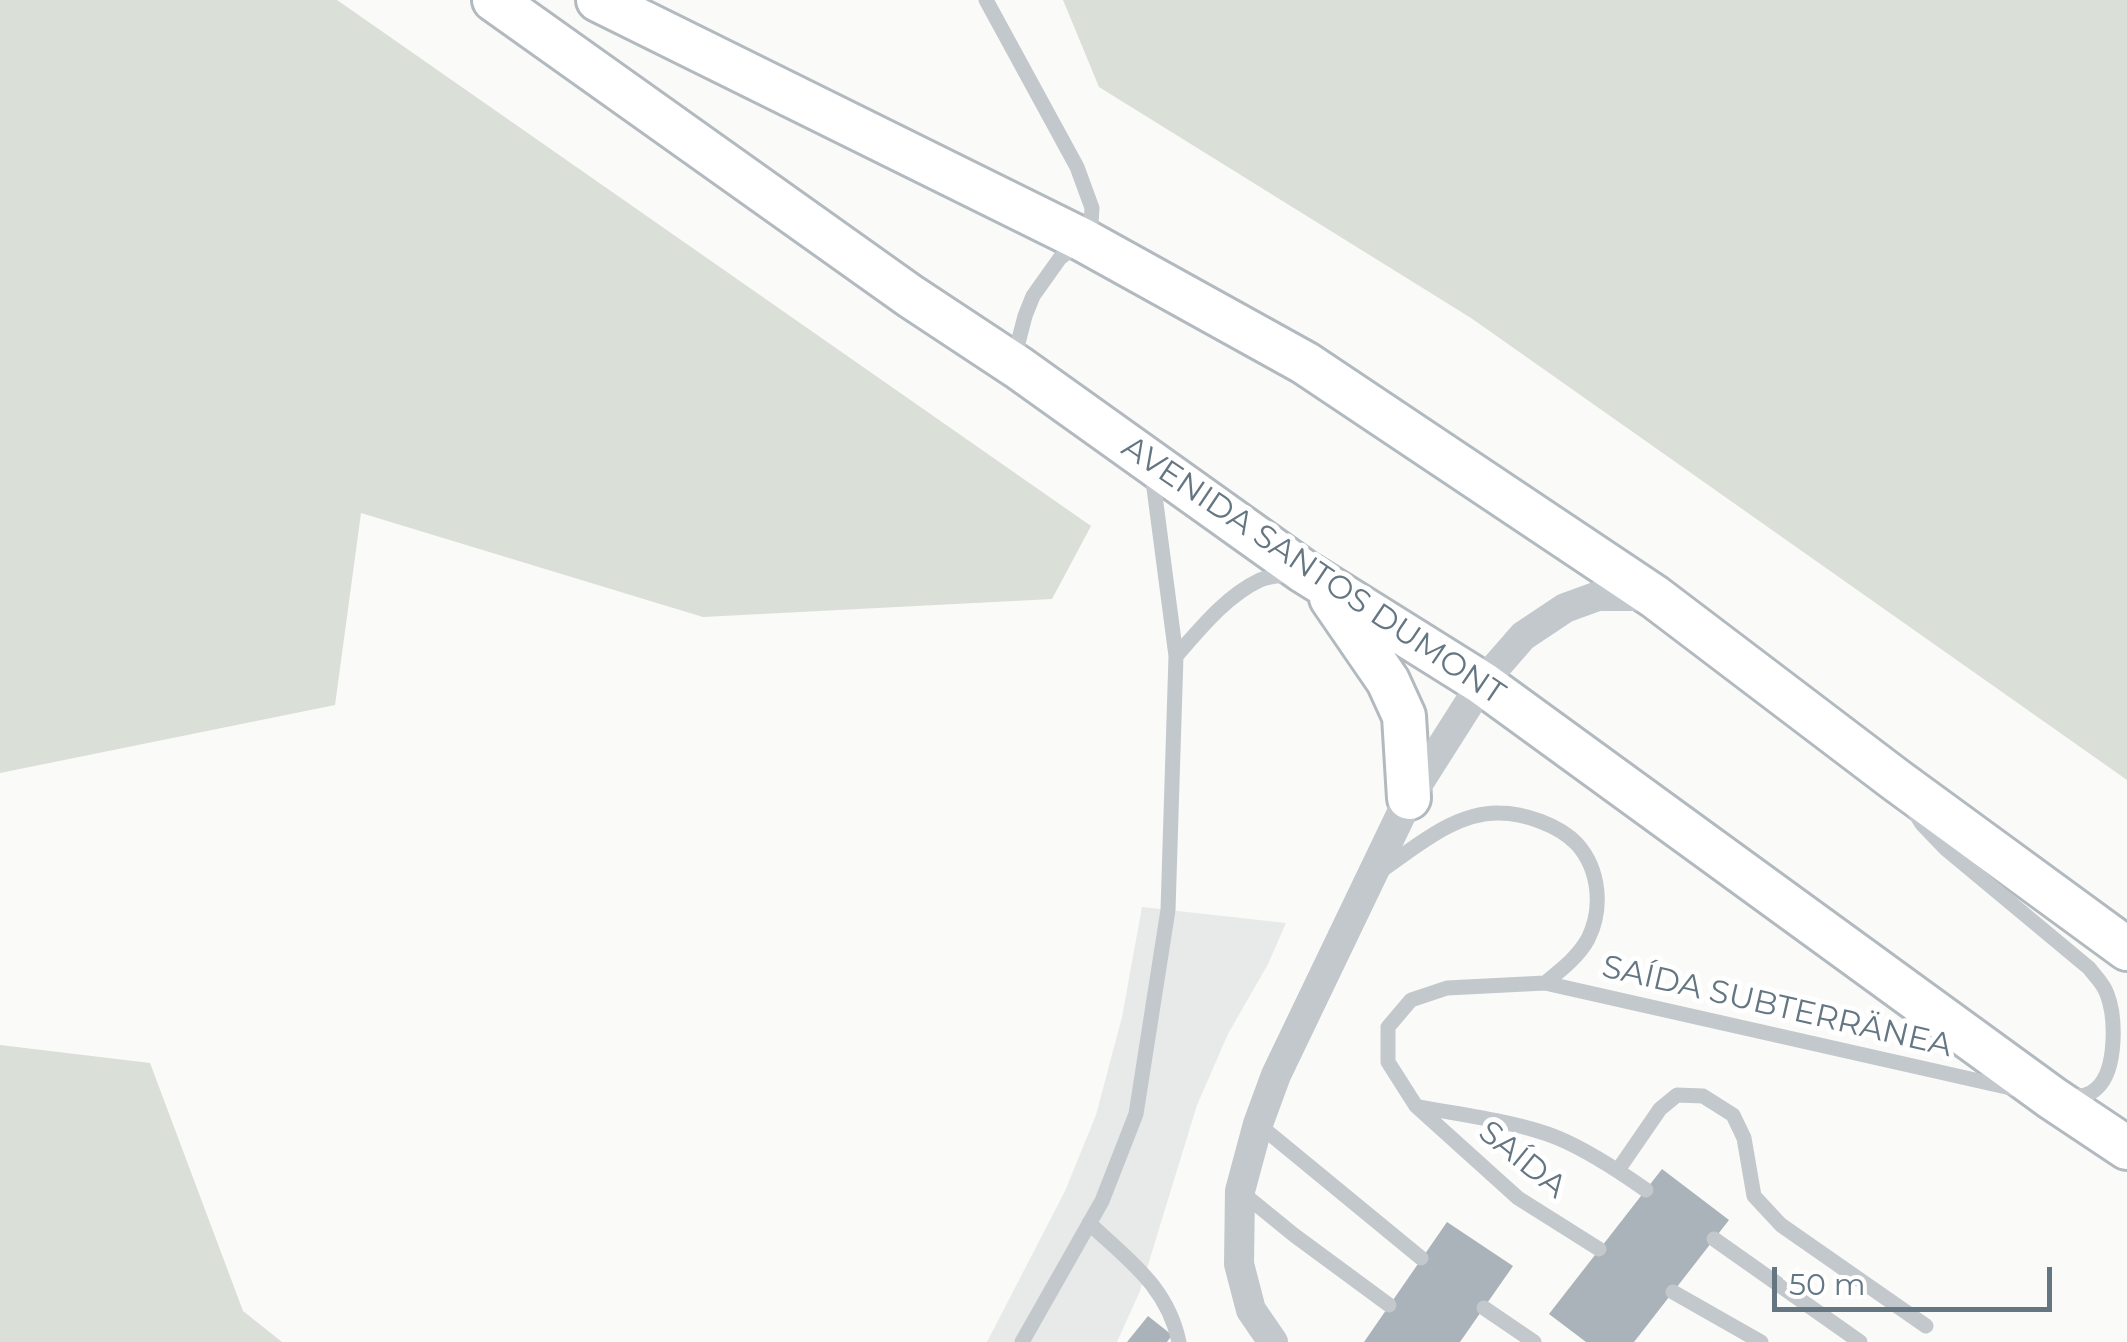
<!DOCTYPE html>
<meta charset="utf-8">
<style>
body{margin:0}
#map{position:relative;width:2127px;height:1342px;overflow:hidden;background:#fafaf8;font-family:Montserrat,sans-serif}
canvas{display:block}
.scale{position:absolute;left:1772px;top:1267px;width:280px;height:45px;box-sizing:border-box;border:5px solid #657683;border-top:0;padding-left:12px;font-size:30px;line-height:35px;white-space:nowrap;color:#657683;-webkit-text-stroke:8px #fff;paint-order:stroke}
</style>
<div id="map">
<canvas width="2127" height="1342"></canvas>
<div class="scale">50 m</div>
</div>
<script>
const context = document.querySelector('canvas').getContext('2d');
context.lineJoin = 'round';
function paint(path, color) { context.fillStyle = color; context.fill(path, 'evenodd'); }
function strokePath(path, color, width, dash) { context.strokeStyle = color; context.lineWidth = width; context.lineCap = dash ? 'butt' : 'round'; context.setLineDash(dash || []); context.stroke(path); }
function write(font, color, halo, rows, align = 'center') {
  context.font = font + ' Montserrat,sans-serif'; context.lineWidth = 10; context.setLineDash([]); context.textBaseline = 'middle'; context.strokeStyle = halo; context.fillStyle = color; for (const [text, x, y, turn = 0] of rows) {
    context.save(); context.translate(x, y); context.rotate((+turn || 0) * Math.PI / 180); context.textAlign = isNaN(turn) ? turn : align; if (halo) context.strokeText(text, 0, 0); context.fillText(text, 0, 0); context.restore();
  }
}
paint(new Path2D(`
 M1142 907 1286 923 1268 964 1228 1034 1197 1105 1140 1291 1117 1342H987L1065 1191 1096 1115 1122 1017Z`), '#e8e9e9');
paint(new Path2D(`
 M0 0H337L1091 526 1052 599 703 617 361 513 335 705 0 773Z
 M1063 0H2127V780L1471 318 1099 87Z
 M0 1045 150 1063 243 1311 282 1342H0Z`), '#dadfd7');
paint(new Path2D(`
 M1662 1169 1729 1220 1634 1342H1586L1549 1314Z
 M1447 1222 1513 1266 1460 1342H1364Z
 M1148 1316 1172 1335 1167 1342H1127Z`), '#aab3b9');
const secondary = new Path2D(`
 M494 0 910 296 1019 368 1303 571 1482 683 2052 1098 2127 1148
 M598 0 1083 240 1305 363 1655 597 1896 780 2127 949
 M1331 598 1388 681 1404 716 1409 798`);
strokePath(secondary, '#b3babf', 48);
strokePath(new Path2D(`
 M986 0 1077 167 1092 208 1091 223 1083 240 1060 258 1033 296 1025 316 1018 343 1019 359
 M1176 656C1200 629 1226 596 1260 580 1269 576 1281 576 1291 574
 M1915 813 1922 824 1946 849 2089 968C2095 976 2104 984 2107 994 2116 1017 2117 1070 2097 1088 2088 1097 2079 1096 2067 1097
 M1382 870C1416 847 1455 812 1499 813 1524 813 1559 825 1577 844 1600 870 1603 909 1588 939 1578 957 1561 970 1545 983
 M1420 1107C1462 1115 1519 1122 1558 1138 1589 1151 1619 1171 1646 1190
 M1258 1124 1421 1258
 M1618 1170 1660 1109 1677 1095 1703 1096 1733 1115 1744 1138 1754 1196 1781 1225 1926 1326
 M1240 1191 1294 1235 1389 1305
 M1089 1223C1129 1261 1167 1286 1179 1342
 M1714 1239 1860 1342
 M1599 1249 1518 1198 1416 1106 1388 1062V1027L1411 1000 1447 988 1545 983 2015 1089
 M1673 1292 1761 1342
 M1484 1308 1534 1342
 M1022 1342 1102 1201 1136 1114 1168 910 1176 656 1152 473`), '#c3c8cc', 15);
strokePath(new Path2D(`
 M1273 1342 1251 1310 1239 1264 1240 1191 1258 1124 1276 1075 1409 798 1482 683 1523 636 1565 608 1598 596H1652`), '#c3c8cc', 30);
strokePath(secondary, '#fff', 42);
write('32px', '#657683', '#fff', [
 ["AVENIDA SANTOS DUMONT",1313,571,34],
 ["SAÍDA SUBTERRÄNEA",1777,1007,13],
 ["SAÍDA",1522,1160,39]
]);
</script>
